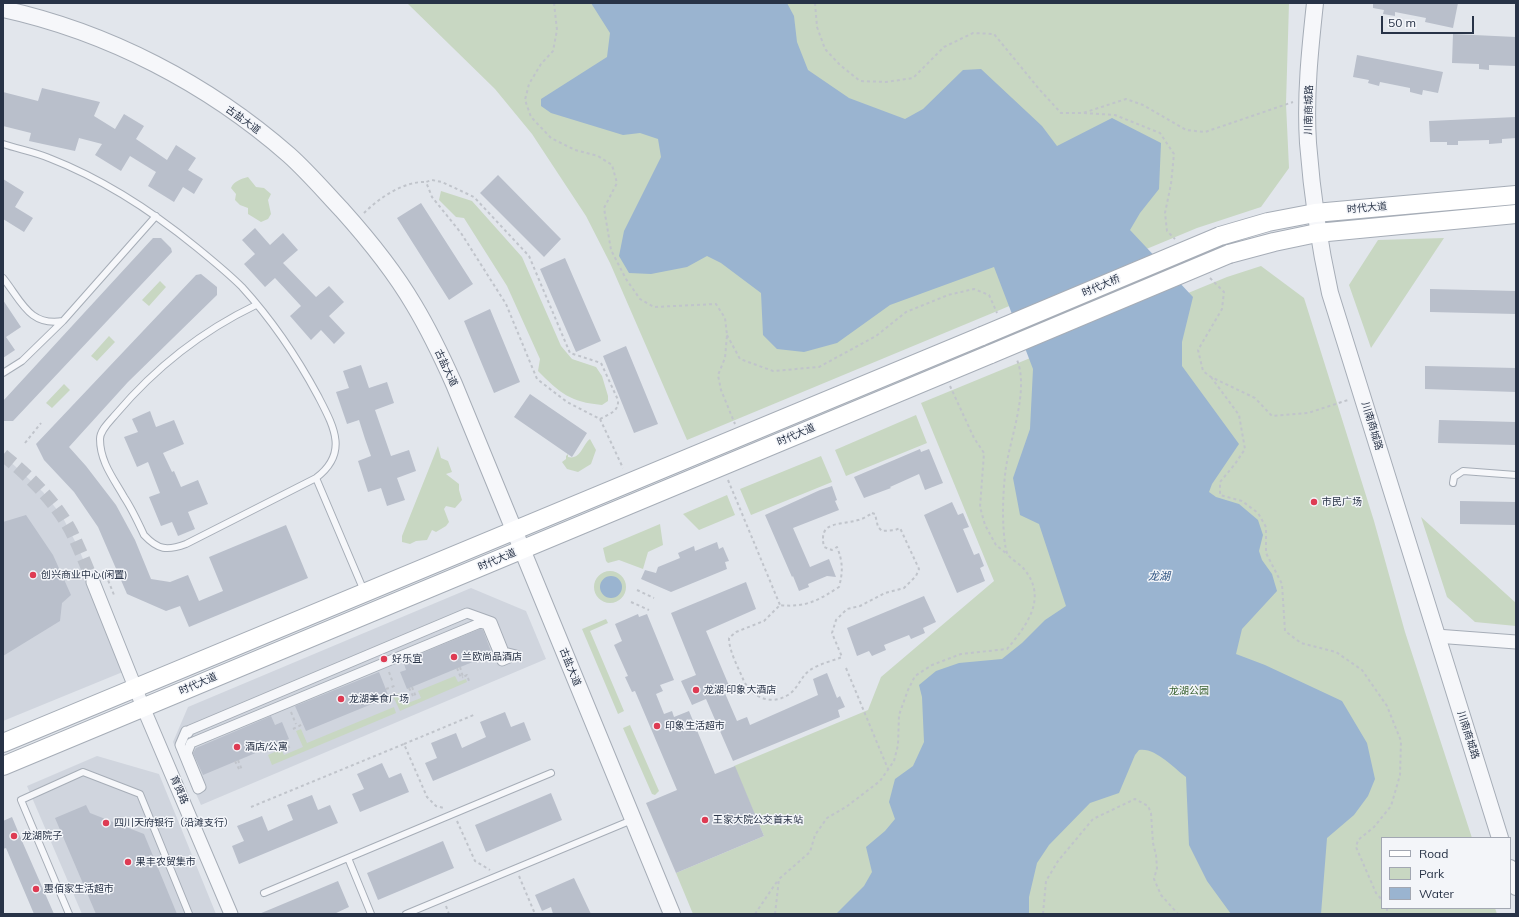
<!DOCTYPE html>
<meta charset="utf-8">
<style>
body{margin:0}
#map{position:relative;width:1519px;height:917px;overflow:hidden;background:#e2e6ec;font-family:Mulish,sans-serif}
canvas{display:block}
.frame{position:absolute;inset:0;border:4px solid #283347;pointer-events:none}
.legend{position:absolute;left:1381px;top:837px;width:130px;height:72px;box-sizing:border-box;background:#f3f5f9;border:1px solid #a2a7b2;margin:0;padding:5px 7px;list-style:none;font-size:12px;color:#283347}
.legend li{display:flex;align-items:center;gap:8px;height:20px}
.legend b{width:20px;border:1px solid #a2a7b2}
.scale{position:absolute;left:1381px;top:16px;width:93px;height:18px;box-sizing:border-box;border:2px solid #283347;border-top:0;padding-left:5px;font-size:12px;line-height:14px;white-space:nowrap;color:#283347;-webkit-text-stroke:3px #f3f5f9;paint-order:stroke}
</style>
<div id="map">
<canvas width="1519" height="917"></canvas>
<div class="frame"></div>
<ul class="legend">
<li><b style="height:5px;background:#fff"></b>Road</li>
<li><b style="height:11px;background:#c8d7c2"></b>Park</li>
<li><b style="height:11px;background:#9ab4d0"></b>Water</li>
</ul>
<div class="scale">50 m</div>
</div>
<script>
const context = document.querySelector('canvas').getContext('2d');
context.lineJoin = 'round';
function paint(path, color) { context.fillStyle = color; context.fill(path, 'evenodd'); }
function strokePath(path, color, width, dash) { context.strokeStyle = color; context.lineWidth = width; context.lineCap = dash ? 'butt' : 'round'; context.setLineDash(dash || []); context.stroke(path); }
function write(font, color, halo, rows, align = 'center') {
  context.font = font + ' Mulish,"Noto Sans SC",sans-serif'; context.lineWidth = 3; context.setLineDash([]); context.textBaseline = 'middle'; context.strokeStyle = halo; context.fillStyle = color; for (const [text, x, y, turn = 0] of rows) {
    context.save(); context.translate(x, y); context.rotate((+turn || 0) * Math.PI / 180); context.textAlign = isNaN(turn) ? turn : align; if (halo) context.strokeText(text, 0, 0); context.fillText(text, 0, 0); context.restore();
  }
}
paint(new Path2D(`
 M3 455 43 492 62 516 77 545 130 669 3 721Z
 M471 588 526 611 546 659 201 805 173 742 188 707Z
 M97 756 159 774 216 914H82L27 786Z`), '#d0d5de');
paint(new Path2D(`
 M407 3H1289L1286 104 1289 168 1261 207 1197 228 687 440 610 263 586 216 532 134 495 89Z
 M248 177 256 187 264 188 271 194 268 200 271 214 268 219 261 222 248 214V208L240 205 235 200 236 194 231 188C234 181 241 179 248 177Z
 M441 191 472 201 522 257 561 346 572 359 596 367 602 376 608 396V401L602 405C570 402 560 393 538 371L540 359 507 286 464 218 456 217 439 200Z
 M1444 238 1371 348 1349 285 1378 240Z
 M1261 266 1304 298 1374 521 1405 632 1472 838H1382V908H1495L1497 914H693L676 873 764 836 734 766 868 710 881 677 994 581 921 403 1227 277Z
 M160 281 166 287 149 306 142 300Z
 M109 336 115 342 97 361 91 356Z
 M64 384 70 390 52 408 46 403Z
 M916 415 927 443 846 476 835 450Z
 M590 439 596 450 591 464 578 472 567 469 562 462 566 459V456L568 454V457C581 460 582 445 590 439Z
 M438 446 441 458 448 461 452 472 446 474 459 484V490L462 500 455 508 446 506 444 509 449 522 446 526 436 532 432 530 427 540 416 541 410 544 402 542V536Z
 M821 456 832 482 751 515 740 489Z
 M727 495 735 515 699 530 683 514Z
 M1421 517 1516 603V626L1475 622 1447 597Z
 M660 524 663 545 648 552 643 569 619 560 608 563 606 561 603 548Z
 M594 587a16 16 0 1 1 32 0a16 16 0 1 1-32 0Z
 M606 619 608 623 590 631 624 711 618 714 582 629Z
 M455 676 458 682 466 679 467 682 400 711 393 696 399 693 403 702 407 701 408 703 421 698 418 691Z
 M394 707 396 713 272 765 268 755 281 749 284 755 303 747 296 731 301 729 307 743Z
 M630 725 659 791 655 795 652 794 623 728Z`), '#c8d7c2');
paint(new Path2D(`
 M591 3H787L794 16 797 42 808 70 849 98 905 119 923 109 963 70 981 69 1042 126 1057 146 1112 118 1161 143 1159 189 1140 213 1130 230 1193 297 1182 342V366L1239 444 1212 484 1209 492 1216 497 1239 504 1258 520 1263 535 1259 551 1262 560 1272 574 1277 591 1242 629 1236 654 1265 665 1342 701 1367 743 1375 779 1368 796 1354 815 1327 838 1321 914H1231L1207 881 1189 845 1186 777C1174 768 1155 747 1139 750L1135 755 1119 793 1090 803 1049 845 1037 863 1029 897V914H836L864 886 872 872 866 847 885 831 895 819 889 802 895 779 913 766 924 742 922 697 919 685 936 671 959 663 1002 659 1022 643 1045 620 1066 606 1039 524 1020 515 1013 478 1030 429 1033 369 994 267 890 305 837 343 804 352 777 349 763 335 761 293 721 263 707 256 687 267 651 274 629 273 619 256 624 231 661 157 658 139 640 133 623 135 551 113 541 106V99L607 57 610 33Z
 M600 587a11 11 0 1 1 22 0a11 11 0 1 1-22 0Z`), '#9ab4d0');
paint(new Path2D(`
 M1373 3H1458L1453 28 1425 22 1426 18 1395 12V16L1383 14 1384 10 1373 8Z
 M1453 34 1516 37V66L1489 65V70L1479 69V64L1452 63Z
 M1357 55 1443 72 1438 93 1423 90 1422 95 1410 92V88L1380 82 1379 86 1368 83 1369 80 1353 77Z
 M42 88 100 102 94 116 115 129 124 114 144 126 136 139 167 160 176 145 196 158 188 170 203 179 194 194 183 187 174 202 148 186 156 172 130 156 121 171 95 155 102 144 79 138 75 151 29 141 31 133 3 126V92L38 101Z
 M1516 117V138L1502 139V143L1489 144V140L1458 141V145H1447V142H1430L1429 121Z
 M498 175 561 239 544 257 480 193Z
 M3 179 24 192 15 207 33 218 24 232 3 219Z
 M421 203 473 284 449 300 397 218Z
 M255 228 270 245 283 233 298 250 283 263 316 297 329 286 344 302 329 316 345 333 334 344 321 330 311 340 290 316 301 306 275 278 265 287 244 264 255 254 242 240Z
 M153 238H161L171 248 172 252 13 421H3V401Z
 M565 258 601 341 576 352 540 269Z
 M201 274 217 287V295L128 382 69 447 86 466 116 505 135 540 151 579 170 582 188 575 199 601 223 591 209 557 286 525 308 578 189 627 180 606 166 611 127 594 98 527 74 492 44 460 36 444 196 275Z
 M1430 289 1516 291V314L1430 312Z
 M3 300 21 327 6 337 15 350 3 358Z
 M490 309 520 382 494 393 464 321Z
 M626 346 658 424 634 433 603 356Z
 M361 365 369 388 387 382 394 403 375 410 391 456 409 450 416 471 397 478 405 500 387 506 381 488 368 492 358 461 371 456 365 439 359 420 347 424 336 392 349 388 343 371Z
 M1425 366 1516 368V392L1425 389Z
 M530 394 587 433 572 457 514 417Z
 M150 411 156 427 174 420 184 444 163 453 172 472 174 471 181 487 198 480 208 504 188 512 195 529 178 536 172 522 161 526 149 497 160 493 148 462 137 467 124 437 138 432 132 419Z
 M1439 420 1516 422V445L1438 443Z
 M920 449 921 452 929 449 943 483 925 490 919 474 890 487 891 488 864 498 854 477Z
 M832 486 837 500 835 501 839 510 793 528 810 567 829 559 836 577 827 576 808 584 809 587 799 591 793 576 792 577 765 515 820 490Z
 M1460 501 1516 502V525L1460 524Z
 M952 502 958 515 963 513 969 527 963 529 974 555 979 553 984 566 980 568 985 581 957 593 924 515Z
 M26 515 53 555 71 595 62 603 60 621 3 656V522Z
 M717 542 719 549 723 547 729 561 725 562 727 569 671 592 641 579 645 570 656 573 658 567 680 558 678 553 694 546 695 551Z
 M746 582 756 609 706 631 730 688 724 691 737 721 747 717 750 725 818 695 813 679 827 673 837 698 840 696 845 707 838 710 840 717 733 761 706 699 692 705 681 681 696 675 671 613Z
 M924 596 936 622 923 628 925 633 911 639 909 635 884 645 886 650 872 656 869 651 857 656 847 628Z
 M638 614 639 617 647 614 674 680 660 685 663 691 656 694 664 714 672 711 674 717 689 711 715 774 735 766 764 836 676 873 646 803 677 790 635 691 632 692 625 677 628 676 614 645 622 641 615 624Z
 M480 629 483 630 492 654 407 689 400 672 406 670 403 661Z
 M379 672 389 697 306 731 295 706Z
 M505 712 511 727 524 722 531 740 433 781 425 763 437 758 431 743 456 733 462 748 486 737 480 722Z
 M271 716 275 725 282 722 289 739 203 775 193 753 196 748Z
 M382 763 389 778 401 773 409 792 360 812 352 794 364 789 357 774Z
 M551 793 562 820 486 852 475 825Z
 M312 795 318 810 330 805 338 823 239 864 232 846 244 841 237 826 262 816 268 831 293 820 287 805Z
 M86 805 90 813 144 834 177 914H96L55 818Z
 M12 817 22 841 54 914H34L6 848 3 849V821Z
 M443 841 454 868 378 900 367 873Z
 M574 878 591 914H553L551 907 542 911 535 895Z
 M338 881 349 907 334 914H259Z`), '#b9bfcb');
strokePath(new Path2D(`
 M3 455C29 476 55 501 71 531 79 547 86 565 93 582`), '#bdc2cb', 13, [13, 6]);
const service = new Path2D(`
 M3 144C18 149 35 152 49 158 103 179 152 211 196 247 212 260 228 273 242 287 272 320 297 357 318 396 334 427 349 453 316 478L186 544C167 551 158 550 144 535 138 522 132 509 124 497 114 479 100 462 100 439 100 430 110 421 116 414 155 368 202 331 256 305
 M3 278C21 300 29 327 63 321L156 216
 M3 373 22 361 63 321
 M316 478 364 591
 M1453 483 1454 477 1463 471 1516 475
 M348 858 371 914
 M264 893 551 773
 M69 914 21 800 83 772 140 794 189 914
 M406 914 632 820`);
const pedestrian = new Path2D(`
 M467 613 492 622 504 652 516 655 502 661 487 625 480 623 191 743 187 753 201 787 198 789 180 745 186 731 188 733 190 730Z`);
const minor = new Path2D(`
 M93 582 143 707 231 914
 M1436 636 1516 642`);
const tertiary = new Path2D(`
 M1315 3C1310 49 1305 96 1308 143 1312 194 1319 243 1330 293L1500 838
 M3 9C108 32 208 84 289 155 308 172 325 192 342 210 368 239 394 271 414 305 429 330 442 357 454 384L672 914
 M1510 868 1516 887`);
const secondary = new Path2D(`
 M1220 236 1268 222 1315 213 1516 195
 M1229 254 1274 242 1317 233 1516 214
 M3 743 982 336
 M3 766 991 354`);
strokePath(service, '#a6adb7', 8);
strokePath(pedestrian, '#a6adb7', 11);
strokePath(minor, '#a6adb7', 15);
strokePath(tertiary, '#a6adb7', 18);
strokePath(secondary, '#a6adb7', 20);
strokePath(new Path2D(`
 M323 3H336
 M554 3 557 30 553 51 541 64 529 84 525 100 531 117 551 138 575 150 598 156 612 165 617 183 604 208 611 250 626 279 640 299 654 307 716 304 725 318 727 335 725 358 718 375 721 390 735 424
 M815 3 817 27 825 49 840 65 860 81 886 82 913 78 944 47 973 33 994 34 1039 89 1061 113H1083L1126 99 1143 105 1186 130 1205 132 1293 102
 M1084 113 1115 115 1160 133 1174 154 1171 184 1165 213 1167 231 1175 239
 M364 213C379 198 404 181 426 182
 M1210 278 1224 292 1222 309 1198 350 1203 371 1211 377 1255 398 1272 416 1308 413 1348 400
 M727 335 740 359 773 371 819 367 876 336 906 312 948 295 974 289 989 295 997 313
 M1211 377 1239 415 1245 449 1235 464 1220 482V495L1242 501 1258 513 1266 527V553L1282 584 1285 631 1301 643 1336 652 1362 670 1387 706 1401 741 1400 775 1391 806 1374 827 1358 840 1356 847 1376 893 1382 900
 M950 386 974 438 984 453 980 507 985 525 996 545 1007 554
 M600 419C609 414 619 412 618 400L601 363 570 353 529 256 474 197 442 182 432 180 426 182 432 197 461 233 506 304 537 379 567 402 600 419 623 468
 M25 443 41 423
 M728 480 780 605
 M872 513 875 514 878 527 882 531 895 530 900 528 919 569 916 576 904 588 885 593 860 606 847 609 836 620 832 633 842 657C832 661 819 664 810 670 801 676 798 689 788 695 770 706 751 697 743 679 738 667 729 651 729 638L736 632 764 621 780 605C805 608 819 600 839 587 843 572 843 562 837 547L832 550 824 547C818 520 839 526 858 520 863 519 868 516 872 513Z
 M106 575 114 595
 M637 590 654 598
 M631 602 649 610
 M460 667 463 677 467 675 469 681
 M457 668 461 678 463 677
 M846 668 888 769
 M389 672 393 683
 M412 687 416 697
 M409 688 414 698
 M386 689 397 685
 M291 712 296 724
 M293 729 303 724
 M286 740 290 750
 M283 741 287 751
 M404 744 476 714
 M238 760 242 770
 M235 761 240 771
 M251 807 404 744 427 797 436 806 444 808
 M457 821 475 861 490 870
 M519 876 535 914
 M446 906 449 914
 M1387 908V914
 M755 914 778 880
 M775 914 779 879 810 852 815 835 827 818 846 807 880 781 894 761 898 745 899 715 908 690 915 676 932 665 961 654 1007 649C1027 625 1048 598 1024 569 1020 564 1012 560 1008 555 1004 549 1003 521 1003 513 1003 498 1004 482 1006 467 1011 436 1029 389 1017 360
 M1043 914 1046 881 1058 861 1093 819 1135 799 1148 806 1151 813 1153 843 1156 855 1157 868 1154 879 1161 895 1178 914`), '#c0c4cb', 2, [3, 3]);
strokePath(service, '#f6f7fa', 6);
strokePath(pedestrian, '#f6f7fa', 9);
strokePath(minor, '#f6f7fa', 13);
strokePath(tertiary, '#f6f7fa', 16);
strokePath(secondary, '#fff', 18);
const secondaryBridge = new Path2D(`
 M982 336 1220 236
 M991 354 1229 254`);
strokePath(secondaryBridge, '#a6adb7', 20, []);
strokePath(secondaryBridge, '#fff', 18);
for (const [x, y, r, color] of [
 [1314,502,4,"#de3b53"],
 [33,575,4,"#de3b53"],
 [454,657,4,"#de3b53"],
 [384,659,4,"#de3b53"],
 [696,690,4,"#de3b53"],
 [341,699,4,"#de3b53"],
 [657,726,4,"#de3b53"],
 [237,747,4,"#de3b53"],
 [705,820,4,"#de3b53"],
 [106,823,4,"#de3b53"],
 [14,836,4,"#de3b53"],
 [128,862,4,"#de3b53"],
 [36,889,4,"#de3b53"]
]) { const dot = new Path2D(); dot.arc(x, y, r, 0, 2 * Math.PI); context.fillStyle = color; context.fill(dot); strokePath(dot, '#f3f5f9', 1.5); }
write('10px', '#283347', '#f3f5f9', [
 ["川南商城路",1309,110,-89],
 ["古盐大道",243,120,36],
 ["时代大道",1367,208,-5],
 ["时代大桥",1101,286,-23],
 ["古盐大道",446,368,65],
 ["川南商城路",1372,426,73],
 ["时代大道",796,435,-23],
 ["时代大道",497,560,-23],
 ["古盐大道",570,667,68],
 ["时代大道",198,684,-23],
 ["川南商城路",1468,735,72],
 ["育贤路",179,790,67]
]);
write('10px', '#283347', '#f3f5f9', [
 ["市民广场",1322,502],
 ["创兴商业中心(闲置)",41,575],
 ["兰欧尚品酒店",462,657],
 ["好乐宜",392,659],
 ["龙湖·印象大酒店",704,690],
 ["龙湖美食广场",349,699],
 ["印象生活超市",665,726],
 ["酒店/公寓",245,747],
 ["王家大院公交首末站",713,820],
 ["四川天府银行（沿滩支行）",114,823],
 ["龙湖院子",22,836],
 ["果丰农贸集市",136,862],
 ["惠佰家生活超市",44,889]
], 'left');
write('10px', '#3d6434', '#f3f5f9', [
 ["龙湖公园",1189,691]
]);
write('italic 11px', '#2d5280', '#f3f5f9', [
 ["龙湖",1159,577]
]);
</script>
